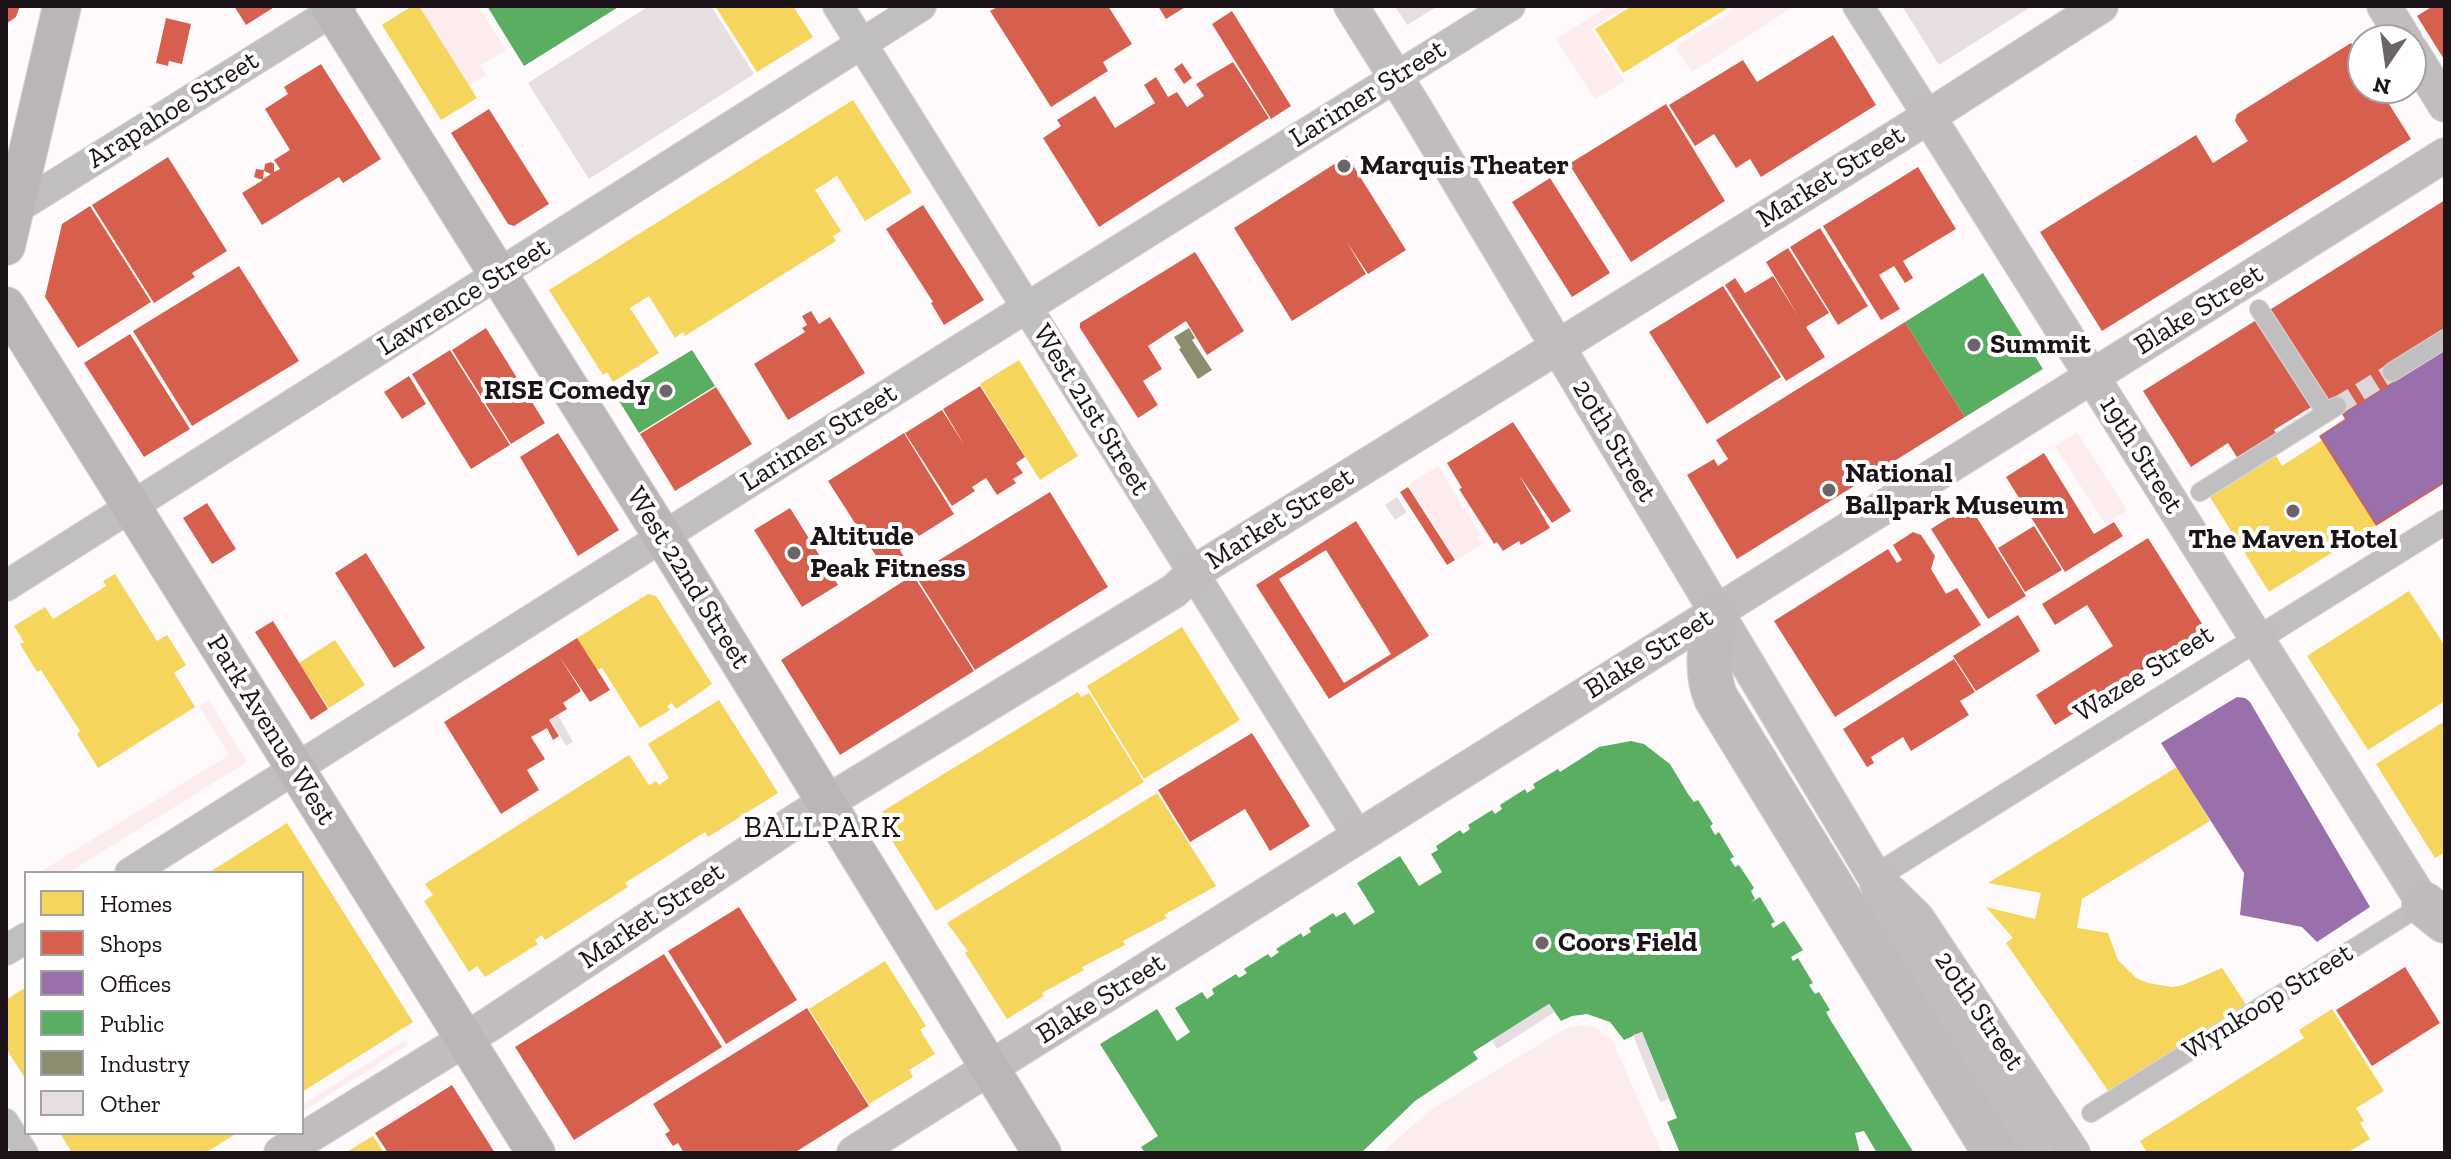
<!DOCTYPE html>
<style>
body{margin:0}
#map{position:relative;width:2451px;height:1159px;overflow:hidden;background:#fefafc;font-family:"Zilla Slab",serif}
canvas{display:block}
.frame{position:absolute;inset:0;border:8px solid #1c1318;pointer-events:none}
.legend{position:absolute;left:24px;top:871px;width:280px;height:264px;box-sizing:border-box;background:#fff;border:2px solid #a4a1a3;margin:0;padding:10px 14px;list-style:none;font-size:24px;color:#1c1318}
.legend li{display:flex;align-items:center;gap:16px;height:40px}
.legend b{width:40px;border:2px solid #a4a1a3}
.north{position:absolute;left:2347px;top:24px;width:80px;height:80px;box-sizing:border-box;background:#fff;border:2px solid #a4a1a3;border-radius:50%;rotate:193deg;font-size:22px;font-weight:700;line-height:32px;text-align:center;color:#1c1318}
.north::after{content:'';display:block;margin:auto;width:28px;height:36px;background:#6b6468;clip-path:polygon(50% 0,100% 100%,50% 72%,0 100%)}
</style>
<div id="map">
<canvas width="2451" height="1159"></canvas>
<div class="frame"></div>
<ul class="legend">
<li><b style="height:22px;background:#f6d55c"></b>Homes</li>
<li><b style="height:22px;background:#d6604d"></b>Shops</li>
<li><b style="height:22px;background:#9970ab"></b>Offices</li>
<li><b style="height:22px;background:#5aae61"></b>Public</li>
<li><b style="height:22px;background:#8c8c6e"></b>Industry</li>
<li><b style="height:22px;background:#e6dee0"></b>Other</li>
</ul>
<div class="north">N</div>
</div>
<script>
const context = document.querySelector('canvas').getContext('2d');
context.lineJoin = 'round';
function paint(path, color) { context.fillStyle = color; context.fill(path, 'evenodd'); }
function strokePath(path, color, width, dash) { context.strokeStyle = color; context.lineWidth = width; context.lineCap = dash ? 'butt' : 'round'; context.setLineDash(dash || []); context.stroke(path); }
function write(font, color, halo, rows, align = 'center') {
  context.font = font + ' "Zilla Slab",serif'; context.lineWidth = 8; context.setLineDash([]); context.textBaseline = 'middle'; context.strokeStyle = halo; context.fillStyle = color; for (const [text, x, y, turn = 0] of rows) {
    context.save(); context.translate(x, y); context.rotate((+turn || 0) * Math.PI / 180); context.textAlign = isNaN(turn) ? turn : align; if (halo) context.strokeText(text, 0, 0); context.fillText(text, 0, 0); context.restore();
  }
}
paint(new Path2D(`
 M419 6H479L506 50 480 66 486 75 469 86Z
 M1608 6H1627L1591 29 1625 81 1595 99 1556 39Z
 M1739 6H1795L1692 72 1675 47Z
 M2077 432 2127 510 2105 524 2055 446Z
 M1438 466 1481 535 1478 537 1482 544 1456 560 1409 484Z
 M209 700 247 762 68 873H38L229 755 199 706Z
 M1580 1025 1595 1027 1612 1040 1662 1153H1381L1432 1109 1566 1028Z
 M405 1040 408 1045 302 1112V1105Z`), '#fdeced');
paint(new Path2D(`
 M412 6H419L477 98 441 120 382 25Z
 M715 6H793L813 37 757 72Z
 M1632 6H1731L1623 73 1595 29Z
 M853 100 912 192 865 221 837 176 815 190 841 231 833 236 836 241 685 336 683 332 675 338 649 296 630 308 659 353 613 382 607 372 603 375 549 290Z
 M1019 360 1078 456 1040 480 980 384Z
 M2322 440 2376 525 2269 592 2210 497 2276 456 2282 466Z
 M115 574 157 641 167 635 186 665 174 673 195 707 98 768 77 734 80 731 41 670 37 672 20 644 24 642 14 626 45 607 53 619 106 586 103 581Z
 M2409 591 2445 646V701L2368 750 2307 656Z
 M648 594 656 596 712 684 676 709 672 703 667 706 670 710 640 728 602 668 597 670 577 638Z
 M1182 627 1240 720 1144 779 1087 686Z
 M335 640 365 685 329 708 299 663Z
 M1078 692 1081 697 1089 693 1144 782 936 911 881 823 883 811Z
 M719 700 778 793 708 837 705 832 625 883 628 887 545 940 542 935 535 940 538 944 485 977 477 966 469 972 424 901 433 895 425 884 629 755 649 785 656 781 659 785 669 778 648 744Z
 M2445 721V852L2435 858 2376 764Z
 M2177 767 2210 821 2082 899 2077 928 2108 933 2118 960 2136 978 2148 983 2172 987 2183 985 2222 968 2247 1006 2109 1092 2006 943 2013 938 1986 907 2035 919 2041 893 1988 883Z
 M1157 793 1216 886 1164 915 1167 918 1123 941 1125 945 1082 967 1084 970 1042 993 1044 996 1007 1019 965 953 968 951 947 923Z
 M287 823 413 1022 302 1092V873H208Z
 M885 961 926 1026 920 1030 935 1054 909 1070 913 1077 869 1104 809 1009Z
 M26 987V1080L6 1048V1000Z
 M2332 1009 2384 1091 2356 1108 2364 1121 2360 1123 2370 1139 2347 1153H2147L2140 1141 2304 1038 2299 1030Z
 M60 1133H237L205 1153H72Z
 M373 1136 384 1153H345Z`), '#f6d55c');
paint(new Path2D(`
 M6 6H20L16 17 6 24Z
 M234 6H276L246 25Z
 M999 6H1108L1132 44 1103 62 1108 71 1051 107 990 11Z
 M1158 6H1187L1166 19Z
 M2433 6H2445V61L2417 16Z
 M1232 11 1291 106 1271 119 1212 24Z
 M166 18 191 24 182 64 169 61 168 66 156 63Z
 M1833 35 1876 105 1761 177 1750 159 1736 168 1714 134 1695 146 1669 105 1743 60 1757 82Z
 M2351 43 2363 62V88H2379L2411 139 2102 331 2040 232 2196 135 2213 163 2248 141 2235 121 2237 114Z
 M1233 62 1269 118 1099 227 1043 138 1061 126 1057 120 1095 96 1115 128 1155 103 1144 85 1156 77 1168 97 1177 92 1187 107 1204 96 1196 84Z
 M1182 63 1192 78 1184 84 1174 69Z
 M321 64 381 159 343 183 339 177 262 225 242 193 263 180 254 177 256 169 264 170 263 179 271 174 264 171 265 164 271 162 274 164V172L280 169 274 160 290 150 265 109 288 94 284 87Z
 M1666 104 1725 201 1631 262 1569 164Z
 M489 109 549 204 514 226 508 224 451 133Z
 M1347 156 1406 250 1368 274 1346 241 1366 274 1292 321 1234 228Z
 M168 157 227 251 192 273 195 277 154 303 92 205Z
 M1918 167 1956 229 1903 261 1913 278 1905 283 1894 266 1879 275 1900 309 1881 320 1823 226Z
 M1550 178 1610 273 1572 297 1512 202Z
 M2445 200V329L2387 365 2445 348V483L2376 526 2319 436 2345 419 2334 401 2328 406 2268 311Z
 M923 205 984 300 944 325 931 303 933 302 886 229Z
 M90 206 151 302 78 348 45 297 62 224Z
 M1820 228 1868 306 1838 325 1790 247Z
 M1788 248 1829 313 1806 327 1825 357 1786 381 1725 285 1735 278 1745 293 1773 276 1799 317 1766 262Z
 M1195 252 1244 331 1207 355 1186 321 1148 346 1162 369 1143 381 1158 405 1138 418 1080 328V323Z
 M239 266 299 361 192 426 133 331Z
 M1723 286 1781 377 1707 424 1649 332Z
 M811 311 819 324 830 317 865 373 788 420 754 364 805 332 802 328 807 325 802 316Z
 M2258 319 2313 406 2274 430 2279 438 2240 462 2228 443 2191 467 2143 391Z
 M1905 322 1965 417 1737 559 1687 475 1714 459 1718 466 1728 459 1716 440Z
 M486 328 545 423 511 444 452 350Z
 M130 334 190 429 144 457 84 363Z
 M450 350 510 445 471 469 412 374Z
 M409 376 426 404 402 419 384 392Z
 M980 386 1025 457 1016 463 1023 473 1013 479 1016 483 997 495 986 478 972 487 975 491 952 506 905 433 942 410 965 446 943 409Z
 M716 387 752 444 675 491 640 434Z
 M1513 422 1571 511 1552 523 1519 475 1550 528 1521 545 1519 541 1503 551 1497 542 1494 544 1491 539 1459 489 1462 488 1447 463Z
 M558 433 619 530 578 556 520 457Z
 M904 433 954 514 919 536 917 533 905 541 907 545 900 550 908 564 895 572 893 569 887 573 828 481Z
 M2044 453 2094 534 2114 522 2123 536 2065 572 2006 477Z
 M1408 487 1455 560 1447 565 1400 492Z
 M1050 492 1108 587 975 670 915 575Z
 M207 503 236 549 212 564 183 518Z
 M1969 505 2026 596 1988 619 1931 529Z
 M790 508 838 585 802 607 754 530Z
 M1356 521 1429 636 1329 699 1256 585ZM1326 550 1391 654 1344 683 1279 579Z
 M2034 526 2062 570 2025 592 1998 548Z
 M1913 532 1921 535 1935 556 1931 569 1946 594 1957 588 1981 625 1835 717 1774 621 1888 549 1897 563 1902 560 1893 545Z
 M2148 538 2206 630 2055 725 2036 695 2113 646 2087 605 2055 625 2042 604Z
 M366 553 425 648 394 668 335 573Z
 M913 575 974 671 840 755 781 660Z
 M2018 615 2040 651 1976 691 1953 656Z
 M273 621 328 709 311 720 255 632Z
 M577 638 610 690 590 702 559 656 581 691 563 703 567 709 549 720 559 736 553 740 547 728 531 737 545 759 527 770 539 790 501 814 444 722Z
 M1954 659 1975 692 1960 701 1969 715 1911 751 1903 737 1871 757 1874 763 1867 767 1843 729Z
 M1252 733 1310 826 1270 851 1245 809 1190 842 1158 790Z
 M739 907 797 1000 726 1044 668 951Z
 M664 954 722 1047 574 1140 515 1047Z
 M2405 967 2440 1023 2372 1066 2336 1010Z
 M807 1008 869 1106 794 1153H684L678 1143 673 1146 665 1134 670 1131 653 1104Z
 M452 1085 495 1153H388L375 1133Z`), '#d6604d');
paint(new Path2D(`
 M2445 350V481L2376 523 2321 436 2347 419 2344 414Z
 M2237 697 2245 698 2250 702 2370 907 2317 942 2302 927 2240 915 2244 873 2161 743Z`), '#9970ab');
paint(new Path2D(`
 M487 6H620L524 66Z
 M1983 273 2043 369 1965 417 1905 322Z
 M692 350 715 386 639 433 616 396Z
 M1631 741 1644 744 1670 764 1688 794 1694 802 1698 800 1713 824 1710 826 1715 835 1719 832 1734 857 1730 859 1735 867 1739 865 1754 888 1751 891 1755 899 1750 903 1760 897 1775 922 1771 924 1773 928 1784 921 1803 950 1791 957 1793 961 1798 958 1813 983 1809 985 1815 994 1819 992 1830 1010 1826 1012 1831 1021 1914 1153H1877L1864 1131 1855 1133 1860 1153H1680L1667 1122 1677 1118 1642 1032 1624 1040 1610 1022 1587 1014 1572 1016 1561 1021 1549 1004 1473 1052 1478 1059 1415 1101 1361 1153H1145L1141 1147 1158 1136 1100 1044 1157 1009 1177 1041 1190 1032 1175 1008 1202 992 1207 999 1214 994 1212 989 1236 974 1239 978 1247 973 1244 969 1268 954 1271 958 1279 952 1276 949 1301 933 1303 937 1311 932 1309 928 1333 913 1336 917 1345 912 1354 925 1375 912 1357 883 1400 856 1419 886 1442 872 1431 854 1438 850 1436 846 1460 830 1463 834 1470 829 1468 825 1492 810 1495 814 1502 809 1500 805 1525 789 1527 793 1535 788 1533 784 1558 769 1560 772 1599 747Z`), '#5aae61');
paint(new Path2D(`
 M1189 328 1195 338 1192 340 1212 370 1198 379 1179 349 1181 348 1174 337Z`), '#8c8c6e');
paint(new Path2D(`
 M649 6H711L754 74 589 179 528 83Z
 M1395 6H1438L1407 25Z
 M1902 6H2032L1939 65Z
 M1397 497 1407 512 1395 520 1385 505Z
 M558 715 573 742 566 746 550 720Z
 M1549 1004 1555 1012 1497 1049 1492 1040Z
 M1642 1032 1669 1099 1660 1102 1633 1035Z`), '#e6dee0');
strokePath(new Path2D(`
 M2337 406 2392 372`), '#dcd7da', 18, [18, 9]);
const pedestrian = new Path2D(`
 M2259 309 2326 413
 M2392 372 2445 339
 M2200 492 2337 406
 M2091 1113 2424 904`);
const minor = new Path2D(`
 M1875 877 2445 522
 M6 1121 26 1153`);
const tertiary = new Path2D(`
 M838 6 1358 836
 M1858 6 1928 116
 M6 215 341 6
 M6 586 921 6
 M130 873 938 363 1510 6
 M6 950 26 938`);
const secondary = new Path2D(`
 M1351 6 1415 108 1875 877 1892 933 2033 1153
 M2384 6 2405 40
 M2411 50 2445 105
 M1928 116 2424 904
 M1876 878 1917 918 2073 1153
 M281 1153 490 1024 799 819 1174 591 1193 573 1901 134 2101 6
 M854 1153 2445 155`);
const primary = new Path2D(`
 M330 6 663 537 1042 1153
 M6 246 62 6
 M6 306 536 1153`);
const motorway = new Path2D(`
 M1716 612C1711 640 1704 670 1716 698L1995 1153
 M2424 904 2445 921`);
strokePath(pedestrian, '#d9d6d8', 20);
strokePath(minor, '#d9d6d8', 26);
strokePath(tertiary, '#d9d6d8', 32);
strokePath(secondary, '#d9d6d8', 36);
strokePath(primary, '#d9d6d8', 40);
strokePath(motorway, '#d9d6d8', 46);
strokePath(pedestrian, '#c1bec0', 18);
strokePath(minor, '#c1bec0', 24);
strokePath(tertiary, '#c1bec0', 30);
strokePath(secondary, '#c0bcc0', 34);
strokePath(primary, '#b9b5b8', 38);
strokePath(motorway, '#bebabd', 44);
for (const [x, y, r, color] of [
 [1344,166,8,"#6b6468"],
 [1974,345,8,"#6b6468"],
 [666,391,8,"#6b6468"],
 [1829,490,8,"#6b6468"],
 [2293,511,8,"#6b6468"],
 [794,553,8,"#6b6468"],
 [1542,943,8,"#6b6468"]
]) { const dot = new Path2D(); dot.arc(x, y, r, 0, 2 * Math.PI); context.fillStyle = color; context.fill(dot); strokePath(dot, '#fff', 3); }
write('28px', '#1c1318', '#fff', [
 ["Larimer Street",1368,94,-32],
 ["Arapahoe Street",173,110,-32],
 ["Market Street",1831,177,-32],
 ["Lawrence Street",464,297,-32],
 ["Blake Street",2199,310,-32],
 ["West 21st Street",1091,410,58],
 ["Larimer Street",819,438,-32],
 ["20th Street",1614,441,59],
 ["19th Street",2141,455,58],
 ["Market Street",1280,519,-32],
 ["West 22nd Street",688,578,58],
 ["Blake Street",1649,654,-32],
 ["Wazee Street",2144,674,-32],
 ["Park Avenue West",271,730,58],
 ["Market Street",652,916,-34],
 ["Blake Street",1101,999,-32],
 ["Wynkoop Street",2268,1002,-32],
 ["20th Street",1979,1011,56]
]);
write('bold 28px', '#1c1318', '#fff', [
 ["Marquis Theater",1360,166],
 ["Summit",1990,345],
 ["RISE Comedy",650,391,"right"],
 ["National",1845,474],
 ["Ballpark Museum",1845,506],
 ["Altitude",810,537],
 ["Peak Fitness",810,569],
 ["The Maven Hotel",2293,540,"center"],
 ["Coors Field",1558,943]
], 'left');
context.letterSpacing = '2px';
write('30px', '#1c1318', '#fff', [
 ["BALLPARK",823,828]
]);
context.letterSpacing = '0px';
</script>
